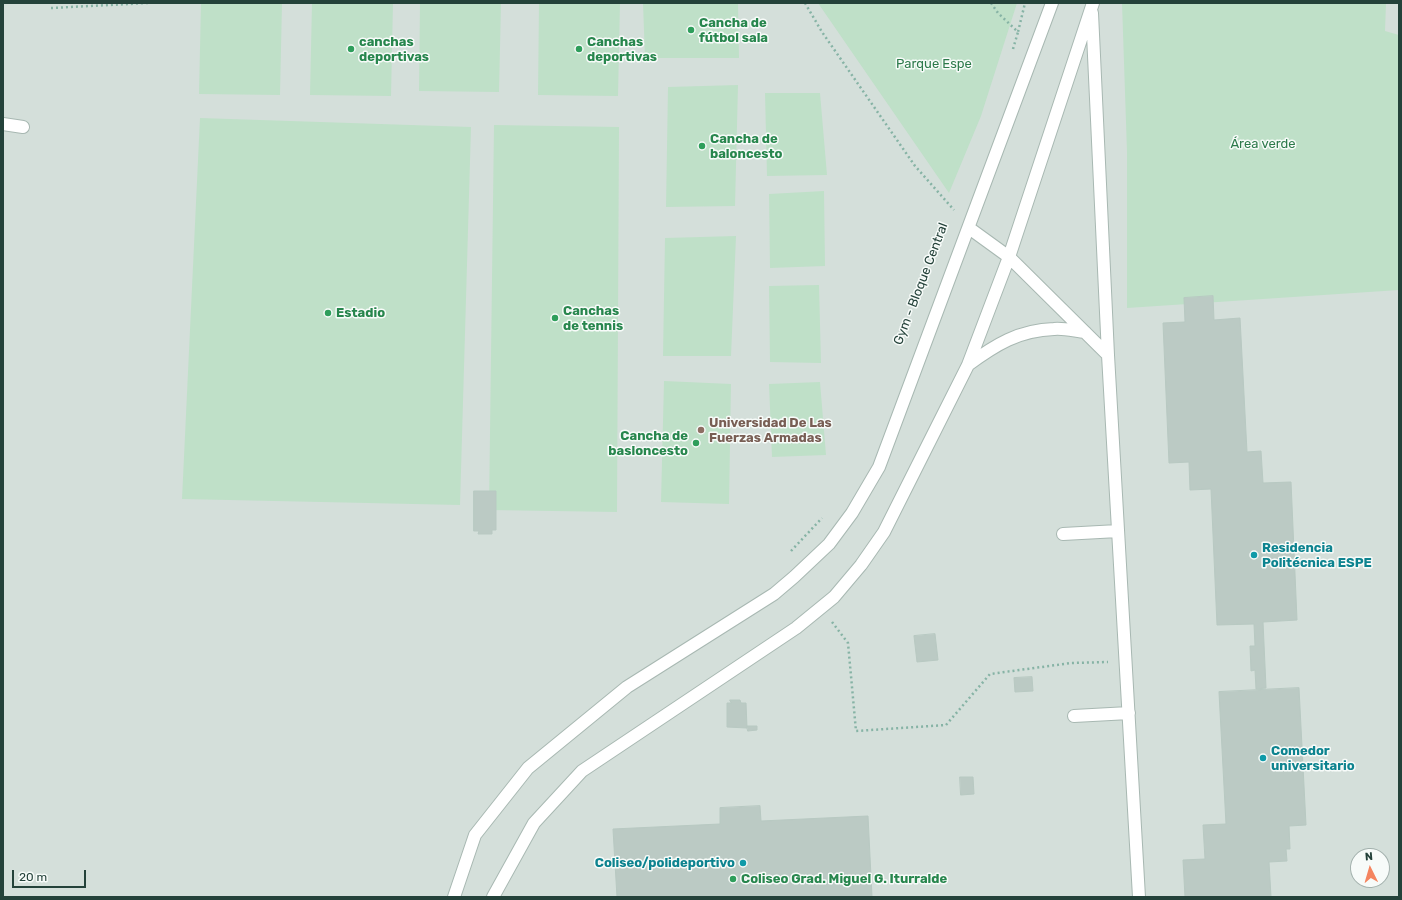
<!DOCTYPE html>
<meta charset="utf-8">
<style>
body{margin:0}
#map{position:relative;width:1402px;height:900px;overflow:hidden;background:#e6efeb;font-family:Rubik,sans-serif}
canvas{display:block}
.frame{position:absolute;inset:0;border:4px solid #24423a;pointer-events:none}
.north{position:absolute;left:1350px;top:848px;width:40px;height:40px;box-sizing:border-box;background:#f7fbf9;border:1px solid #a3b1ad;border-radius:50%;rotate:355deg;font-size:11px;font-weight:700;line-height:16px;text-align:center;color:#24423a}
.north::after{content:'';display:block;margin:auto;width:14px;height:18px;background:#f4845f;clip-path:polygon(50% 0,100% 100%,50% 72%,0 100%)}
.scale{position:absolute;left:12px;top:870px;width:74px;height:18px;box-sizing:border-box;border:2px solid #24423a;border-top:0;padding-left:5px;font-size:12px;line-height:14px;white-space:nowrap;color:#24423a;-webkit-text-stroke:3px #f7fbf9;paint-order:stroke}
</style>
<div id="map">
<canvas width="1402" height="900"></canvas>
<div class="frame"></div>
<div class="north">N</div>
<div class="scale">20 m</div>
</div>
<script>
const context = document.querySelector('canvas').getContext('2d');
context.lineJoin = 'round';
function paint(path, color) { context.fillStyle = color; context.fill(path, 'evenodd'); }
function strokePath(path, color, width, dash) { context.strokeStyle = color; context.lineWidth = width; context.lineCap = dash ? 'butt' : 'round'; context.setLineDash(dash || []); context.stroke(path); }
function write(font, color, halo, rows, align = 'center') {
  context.font = font + ' Rubik,sans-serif'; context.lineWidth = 3; context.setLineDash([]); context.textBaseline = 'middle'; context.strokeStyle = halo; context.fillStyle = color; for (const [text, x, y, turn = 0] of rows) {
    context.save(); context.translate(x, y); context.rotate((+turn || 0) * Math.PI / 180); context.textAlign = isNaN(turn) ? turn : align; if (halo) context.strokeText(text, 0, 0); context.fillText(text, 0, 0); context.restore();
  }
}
paint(new Path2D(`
 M3 3H1399V897H3ZM1358 856H1382V880H1358Z`), '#d4dfda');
paint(new Path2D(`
 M201 3H282L280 95 199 94Z
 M312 3H393L391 96 310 95Z
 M420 3H501L499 92 419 91Z
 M539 3H620L618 96 538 95Z
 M643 3H738L739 58H645Z
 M818 3H1017L981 116 949 193Z
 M1122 3H1386L1385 31 1399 35V290L1127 308V152Z
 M738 85 735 206 666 207 668 87Z
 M765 93H820L827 175 767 176Z
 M200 118 471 127 460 505 182 499Z
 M494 125 619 127 617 512 489 510Z
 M824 191 825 266 770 268 769 194Z
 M736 236 731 356H663L665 238Z
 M819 285 821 363 770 362 769 286Z
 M664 381 731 384 729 504 661 502Z
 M820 382 826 455 772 457 769 384Z`), '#bfe0c8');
const building = new Path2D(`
 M1213 296 1214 320 1240 318 1247 452 1261 451 1263 483 1291 482 1297 620 1263 622 1266 688 1256 689 1255 670 1251 671 1250 646H1255L1254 624 1217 625 1211 489 1190 490 1189 462 1169 463 1163 323 1185 322 1184 298Z
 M474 491H496V530H492V534H478L479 531H474Z
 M935 634 938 660 917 662 914 636Z
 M1032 677 1033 691 1015 692 1014 678Z
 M1299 688 1306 825 1289 826 1290 849H1286L1287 861 1269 862 1271 897H1185L1183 860 1205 859 1203 825 1226 824 1219 692Z
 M730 700H740L741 703H746L747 728 727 727V703H731Z
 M747 726H757V730L748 731Z
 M960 777H973L974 794 961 795Z
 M760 806 761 821 868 816 872 897H617L613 829 720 824V808Z`);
paint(building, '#bbcac4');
strokePath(building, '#b8c9c2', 1);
const minor = new Path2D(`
 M1092 13 1108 355 1139 897
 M3 124 23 127
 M969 228 1009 257 1108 355
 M968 365C995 345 1019 330 1054 329 1064 328 1075 331 1085 332
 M1063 534 1118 531
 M1074 716 1129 713
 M454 897 475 835 528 768 627 687 774 594 794 577 829 544 852 513 879 467 1052 3
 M493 897 534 823 582 771 796 628 834 597 861 565 884 532 968 365 1009 257 1093 3`);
strokePath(minor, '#a8b8b2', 14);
strokePath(new Path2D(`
 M805 3 822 32 915 166 954 210
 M991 3 998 13 1018 32 1025 3
 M51 8 148 3
 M1013 49 1018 32
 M791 551 822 518
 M832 622 848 643 856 731 946 725 990 674 1071 663 1108 662`), '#86b3a5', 2.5, [2, 3]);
strokePath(minor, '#fff', 12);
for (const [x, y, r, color] of [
 [691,30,4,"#2e9e5b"],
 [351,49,4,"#2e9e5b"],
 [579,49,4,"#2e9e5b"],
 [702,146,4,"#2e9e5b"],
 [328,313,4,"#2e9e5b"],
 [555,318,4,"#2e9e5b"],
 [701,430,4,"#8d6e63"],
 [696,443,4,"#2e9e5b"],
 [1254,555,4,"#0f9aa8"],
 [1263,758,4,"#0f9aa8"],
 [743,863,4,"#0f9aa8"],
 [733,879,4,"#2e9e5b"]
]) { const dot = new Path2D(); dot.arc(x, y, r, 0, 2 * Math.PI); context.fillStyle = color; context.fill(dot); strokePath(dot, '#f7fbf9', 1.5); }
write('bold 13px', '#27864d', '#f7fbf9', [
 ["Cancha de",699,23],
 ["fútbol sala",699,38],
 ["canchas",359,42],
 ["deportivas",359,57],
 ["Canchas",587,42],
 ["deportivas",587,57],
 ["Cancha de",710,139],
 ["baloncesto",710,154],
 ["Canchas",563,311],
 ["de tennis",563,326],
 ["Estadio",336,313],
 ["Cancha de",688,436,"right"],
 ["basloncesto",688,451,"right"],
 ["Coliseo Grad. Miguel G. Iturralde",741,879]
], 'left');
write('13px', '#2d7a4b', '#f7fbf9', [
 ["Parque Espe",934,64],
 ["Área verde",1263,144]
]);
write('13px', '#24423a', '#f7fbf9', [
 ["Gym - Bloque Central",921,284,-69]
]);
write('bold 13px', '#785e54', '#f7fbf9', [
 ["Universidad De Las",709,423],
 ["Fuerzas Armadas",709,438]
], 'left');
write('bold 13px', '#0d838f', '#f7fbf9', [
 ["Residencia",1262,548],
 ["Politécnica ESPE",1262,563],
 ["Comedor",1271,751],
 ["universitario",1271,766],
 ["Coliseo/polideportivo",735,863,"right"]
], 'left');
</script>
